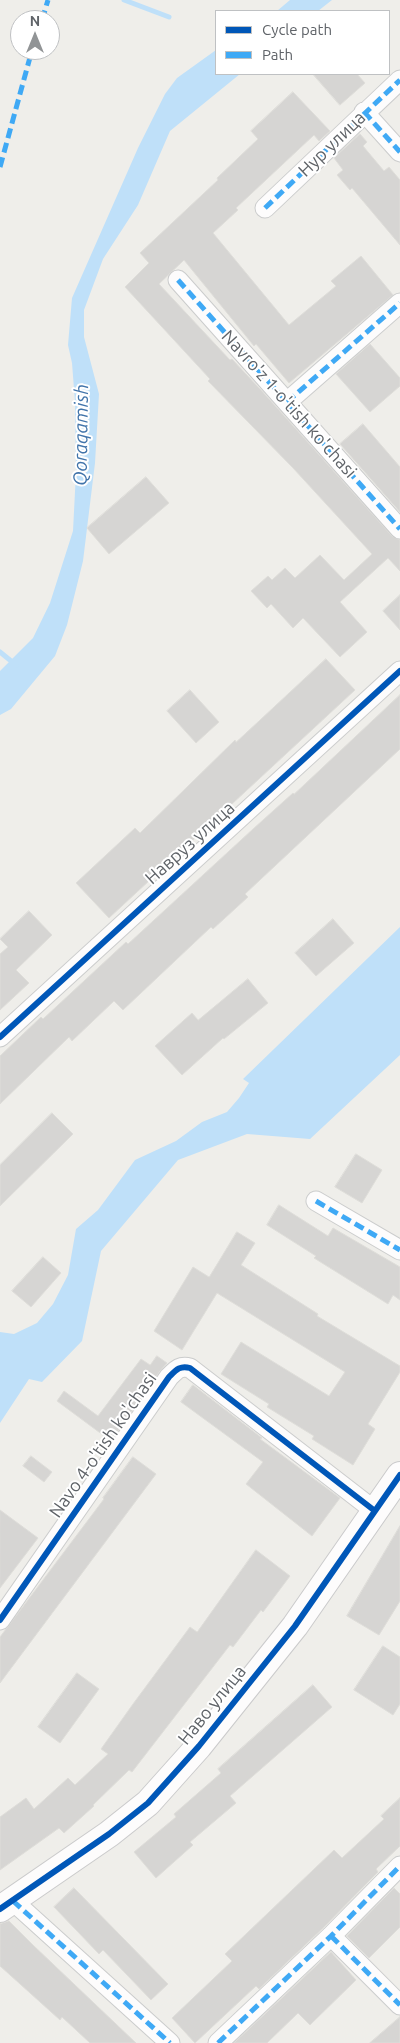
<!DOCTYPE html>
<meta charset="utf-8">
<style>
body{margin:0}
#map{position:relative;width:400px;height:2043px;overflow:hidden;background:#efeeea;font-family:Ubuntu,sans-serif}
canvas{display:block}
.legend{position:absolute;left:215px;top:10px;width:175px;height:65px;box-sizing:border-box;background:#fff;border:1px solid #bfc1c3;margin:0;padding:6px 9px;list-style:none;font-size:15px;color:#5f6368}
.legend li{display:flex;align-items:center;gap:10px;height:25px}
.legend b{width:25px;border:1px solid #bfc1c3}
.north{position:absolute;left:10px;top:10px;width:50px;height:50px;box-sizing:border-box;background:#fff;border:1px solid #bfc1c3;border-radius:50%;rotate:0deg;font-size:14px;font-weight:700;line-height:20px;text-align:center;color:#5f6368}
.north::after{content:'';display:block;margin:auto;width:18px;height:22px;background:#919496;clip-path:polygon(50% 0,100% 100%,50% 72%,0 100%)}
</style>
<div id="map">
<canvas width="400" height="2043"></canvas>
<ul class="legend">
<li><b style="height:6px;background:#0057b8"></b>Cycle path</li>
<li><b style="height:6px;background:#3fa9f5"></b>Path</li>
</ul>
<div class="north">N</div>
</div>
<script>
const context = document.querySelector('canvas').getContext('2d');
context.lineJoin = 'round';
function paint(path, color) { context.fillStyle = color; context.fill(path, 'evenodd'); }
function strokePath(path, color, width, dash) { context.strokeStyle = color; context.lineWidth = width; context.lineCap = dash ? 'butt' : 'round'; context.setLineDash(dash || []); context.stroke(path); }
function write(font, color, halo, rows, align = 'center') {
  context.font = font + ' Ubuntu,sans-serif'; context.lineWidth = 4; context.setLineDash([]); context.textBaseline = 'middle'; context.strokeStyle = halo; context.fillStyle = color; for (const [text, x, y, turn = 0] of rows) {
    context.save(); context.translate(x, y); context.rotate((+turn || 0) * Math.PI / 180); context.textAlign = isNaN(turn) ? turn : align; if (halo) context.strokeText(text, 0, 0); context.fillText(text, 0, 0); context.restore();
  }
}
paint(new Path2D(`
 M290 0H332L318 11H277Z
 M216 50V74H240L170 131 138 205 103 259 84 310V337L99 394 95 463 83 561 67 625 55 656 11 709 0 715V671L33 638 50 603 73 531 76 472 75 402 72 363 68 345 72 298 138 148 165 94 177 78Z
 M400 927V1055L310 1139 247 1134 178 1160 101 1251 82 1341 42 1382 29 1379 0 1423V1332L14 1334 37 1323 53 1304 68 1275 76 1229 98 1210 135 1160 176 1141 202 1122 227 1112 239 1098 249 1083 243 1079Z`), '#bfe0f9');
strokePath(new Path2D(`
 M124 0 169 17
 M0 652 16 665`), '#bfe0f9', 5);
const building = new Path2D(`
 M313 74H357L365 83 340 105Z
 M293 92 330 131 319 141 314 135 236 208 238 210 213 233 289 325 336 286 331 281 361 256 393 295 289 383 256 344 254 346 184 260 159 284 230 360 232 359 261 390 392 536 400 540V571L388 558 340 602 367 632 340 657 303 618 293 628 271 604 267 608 251 591 268 576 272 580 285 568 295 578 320 555 344 580 372 554 293 468 208 381 210 379 125 287 149 263 140 253 218 180 217 178 258 139 251 131Z
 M360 134 367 142 363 146 384 171 389 167 400 180V245L352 188 350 190 337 175 343 170 334 158Z
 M370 344 400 378V386L370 412 336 374Z
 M363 424 400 467V512L340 444Z
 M146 477 169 503 109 554 87 528Z
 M400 595V630L383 611Z
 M326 659 355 690 109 918 76 883 135 828 140 833 235 740 236 742Z
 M190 690 219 722 196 743 167 711Z
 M400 695V749L245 894 248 897 213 929 211 927 123 1010 114 1001 72 1041 69 1037 0 1104V1056L41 1017 43 1019 126 942 128 944 253 829 293 793 294 794Z
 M29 911 52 935 16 970 29 983 0 1010V954L8 947 0 939Z
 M333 919 354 943 316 976 295 953Z
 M248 979 268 1003 224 1039 223 1038 182 1075 155 1046 192 1013 198 1020Z
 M52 1113 73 1134 0 1206V1165Z
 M356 1154 382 1170 362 1203 335 1187Z
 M279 1205 328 1236 333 1228 400 1267V1300L393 1295 388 1304 314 1258 316 1256 267 1225Z
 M237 1232 255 1243 241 1265 318 1314 317 1316 400 1366V1372L368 1424 375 1429 353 1465 312 1439 314 1436 267 1407 269 1404 221 1374 241 1342 329 1396 345 1372 217 1293 182 1350 154 1331 193 1267 209 1277Z
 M43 1257 61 1273 31 1307 12 1291Z
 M157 1356 167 1363 160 1371 111 1441 57 1401 64 1391 98 1416 141 1359 150 1365Z
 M193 1385 262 1438 260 1439 340 1498 312 1536 246 1484 263 1462 181 1402Z
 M31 1456 52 1472 44 1482 23 1466Z
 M133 1457 156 1474 0 1683V1637L104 1499 103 1498Z
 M0 1510 38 1538 0 1588Z
 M400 1526V1601L379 1635 347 1616Z
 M256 1550 290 1576 263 1612 261 1610 233 1647 230 1645 132 1772 129 1770 93 1805 94 1806 64 1833 59 1828 0 1870V1817L26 1798 34 1809 68 1778 75 1785 108 1754 101 1749 133 1704 190 1627 197 1632Z
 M383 1646 400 1657V1704L393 1715 354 1690Z
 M77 1673 99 1689 60 1743 38 1727Z
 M313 1685 332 1707 230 1796 236 1803 190 1842 193 1845 156 1878 134 1852 176 1817 174 1814 221 1773 218 1769Z
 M400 1798V1846L376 1869 378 1872 323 1928 259 1989 256 1986 195 2043 172 2018 232 1961 225 1954 334 1850 342 1858 384 1819 381 1816Z
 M74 1888 168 1984 151 2000 103 1950 99 1954 54 1907Z
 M394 1888 400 1894V1927L369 1958 347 1936Z
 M9 1921 33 1945 136 2043H90L62 2017 60 2020 0 1966V1924Z
 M331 1952 356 1980 310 2025 298 2013 267 2043H234Z
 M400 2017V2043H370Z`);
paint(building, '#d6d5d3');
strokePath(building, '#deddd9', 1);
const street = new Path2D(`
 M364 112 400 152
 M265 208 400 80
 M178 280 400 529
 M287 402 400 303
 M0 1037 400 671
 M316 1201 400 1250
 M0 1620 169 1377C176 1370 180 1365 190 1368L375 1511
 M13 1901 170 2043
 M331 1936 400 2005
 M218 2043 331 1936 400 1866`);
const secondary = new Path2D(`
 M0 1909 109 1834 148 1803 199 1746 295 1626 400 1475`);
strokePath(street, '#cbcccc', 21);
strokePath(secondary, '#cacacb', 28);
strokePath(street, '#fdfcfc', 19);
strokePath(secondary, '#fdfcfc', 26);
strokePath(new Path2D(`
 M42 20 48 0
 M364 112 400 152
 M0 167 32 50
 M265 208 400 80
 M178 280 400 529
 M287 402 400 303
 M316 1201 400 1250
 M13 1901 170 2043
 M331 1936 400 2005
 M218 2043 331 1936 400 1866`), '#3fa9f5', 5, [10, 5]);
strokePath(new Path2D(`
 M0 1037 400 671
 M0 1620 169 1377C176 1370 180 1365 190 1368L375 1511
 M0 1909 109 1834 148 1803 199 1746 295 1626 400 1475`), '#0057b8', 6);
write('18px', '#5f6368', '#fff', [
 ["Нур улица",332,144,-44],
 ["Navro'z 1-o'tish ko'chasi",289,404,48],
 ["Навруз улица",190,843,-42],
 ["Navo 4-o'tish ko'chasi",103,1445,-55],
 ["Наво улица",212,1705,-51]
]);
write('italic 19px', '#4174aa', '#fff', [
 ["Qoraqamish",81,435,-89]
]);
</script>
